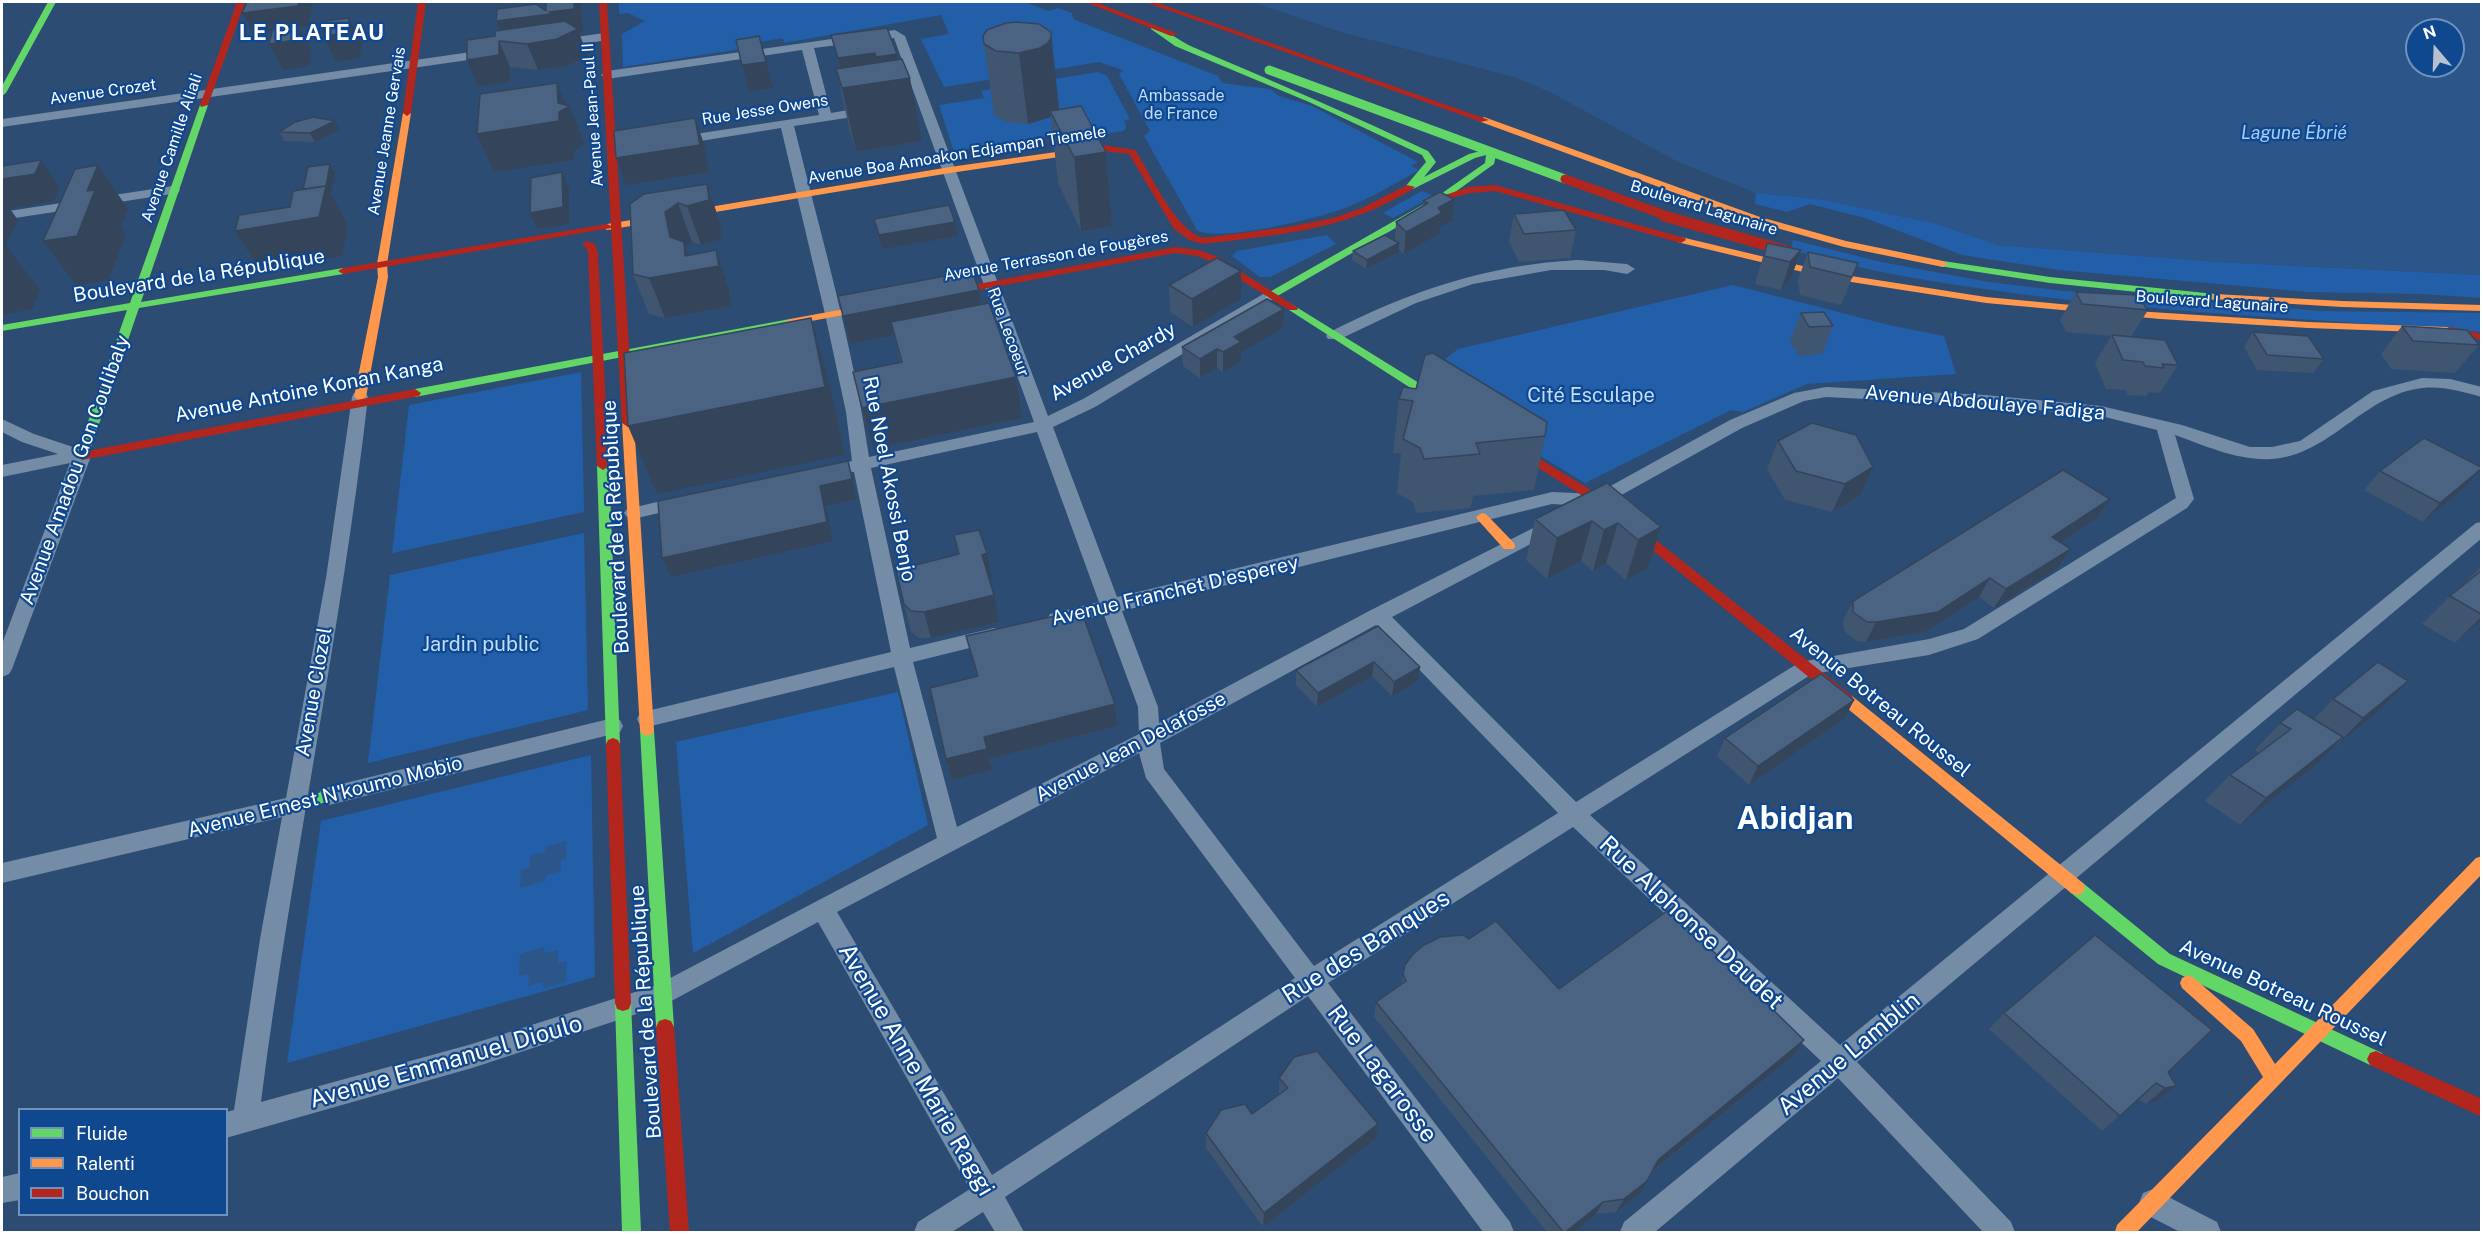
<!DOCTYPE html>
<meta charset="utf-8">
<style>
body{margin:0}
#map{position:relative;width:2483px;height:1234px;overflow:hidden;background:#2d4c73;font-family:"Public Sans",sans-serif}
canvas{display:block}
.frame{position:absolute;inset:0;border:3px solid #fff;pointer-events:none}
.legend{position:absolute;left:18px;top:1108px;width:210px;height:108px;box-sizing:border-box;background:#104890;border:2px solid #7091bc;margin:0;padding:8px 10px;list-style:none;font-size:18px;color:#fff}
.legend li{display:flex;align-items:center;gap:12px;height:30px}
.legend b{width:30px;border:2px solid #7091bc}
.north{position:absolute;left:2405px;top:18px;width:60px;height:60px;box-sizing:border-box;background:#104890;border:2px solid #7091bc;border-radius:50%;rotate:341deg;font-size:16px;font-weight:700;line-height:24px;text-align:center;color:#fff}
.north::after{content:'';display:block;margin:auto;width:21px;height:27px;background:#b6c0ce;clip-path:polygon(50% 0,100% 100%,50% 72%,0 100%)}
</style>
<div id="map">
<canvas width="2483" height="1234"></canvas>
<div class="frame"></div>
<ul class="legend">
<li><b style="height:8px;background:#63d668"></b>Fluide</li>
<li><b style="height:8px;background:#ff974d"></b>Ralenti</li>
<li><b style="height:8px;background:#b3261e"></b>Bouchon</li>
</ul>
<div class="north">N</div>
</div>
<script>
const context = document.querySelector('canvas').getContext('2d');
context.lineJoin = 'round';
function paint(path, color) { context.fillStyle = color; context.fill(path, 'evenodd'); }
function strokePath(path, color, width, dash) { context.strokeStyle = color; context.lineWidth = width; context.lineCap = dash ? 'butt' : 'round'; context.setLineDash(dash || []); context.stroke(path); }
function write(font, color, halo, rows, align = 'center') {
  context.font = font + ' "Public Sans",sans-serif'; context.lineWidth = 4.5; context.setLineDash([]); context.textBaseline = 'middle'; context.strokeStyle = halo; context.fillStyle = color; for (const [text, x, y, turn = 0] of rows) {
    context.save(); context.translate(x, y); context.rotate((+turn || 0) * Math.PI / 180); context.textAlign = isNaN(turn) ? turn : align; if (halo) context.strokeText(text, 0, 0); context.fillText(text, 0, 0); context.restore();
  }
}
paint(new Path2D(`
 M619 2H1025L1048 11 1058 8 1072 13 1073 19 1218 76 1222 83 1270 89 1279 96 1312 106 1418 162 1411 166 1419 170C1395 184 1371 198 1345 208 1320 218 1217 243 1197 230L1144 136 1150 131 1119 74 1123 70 1099 62 944 87 921 39 949 34 941 15 784 43 783 38 748 44V48L623 67 622 34 645 21 628 13 619 14Z
 M1098 72 1107 76 1130 119 1124 121 1126 128 1123 131 1104 134 1101 128 966 149 968 154 954 152 939 105 984 98 981 91Z
 M1422 191 1433 196 1393 218 1383 213Z
 M1756 193 1820 199 1934 223 1998 245 2219 262 2481 275V298L2423 294 2309 292 2059 270 1962 255 1865 218 1810 204 1787 212 1755 204Z
 M1327 235 1336 244 1270 277H1260L1232 256 1237 251Z
 M1793 240 1881 262 1989 282 2065 291 2322 311 2481 313V332C2294 317 2105 311 1920 279 1876 272 1834 261 1791 250Z
 M1733 285 1889 325 1944 336 1956 374 1807 384 1743 412 1731 410 1585 483 1417 381 1458 349Z
 M581 372 584 512 392 553 409 405Z
 M584 533 588 710 368 763 390 575Z
 M898 692 928 825 693 953 676 742Z
 M591 755 595 977 287 1063 321 821Z`), '#235fa8');
paint(new Path2D(`
 M1252 2H2481V275L2219 262 1998 245 1934 223 1820 199 1756 193 1678 162 1552 93 1514 77 1341 32ZM2417 30H2453V66H2417Z
 M566 841V859L561 860V871L546 875 545 881 520 888 521 870 530 867V856L545 852V847Z
 M544 947V953L558 950V963L567 961 566 982 544 988 543 982 528 986 529 974 519 976 520 954Z`), '#2c5589');
paint(new Path2D(`
 M895 30 905 36 1048 416 1083 399 1265 293 1270 291 1278 296 1095 407 1053 427 1117 597 1552 492 1596 494 1730 420 1794 393 1826 387 1985 395 2101 406 2182 425 2250 447H2272L2300 441 2373 391 2422 378 2450 379 2482 387V397C2462 392 2443 386 2423 388 2364 394 2331 455 2272 459 2238 461 2206 446 2175 435L2194 499 2187 508 1978 639 1929 655 1812 674 1590 815 1840 1045 2476 523 2482 522V538L1857 1062 2011 1222 2015 1232H1983L1838 1078 1655 1232H1620L1624 1222 1821 1061 1573 827 1328 983 1510 1222 1514 1232H1483L1308 996 1005 1197 1024 1232H995L983 1212 952 1232H914L918 1222 970 1189 818 922 664 1005 472 1068 226 1138V1112L234 1110 260 939 282 817 2 883V863L286 798 326 578 352 397 354 393H366L368 397C341 633 291 866 261 1102L472 1044 657 985 937 838 894 667 647 727 640 725 637 719 640 713 647 711 891 652 854 472 844 471 841 467 844 463 852 461 846 412 825 314 781 128 676 145 669 141 676 137 819 115 802 50 607 79 601 75 607 71ZM894 38 1034 422 869 457C853 345 821 236 794 126L872 114 878 110 872 106 831 113 814 48ZM1826 397 1985 405 2101 416 2157 430 2176 498 1964 629 1929 639 1800 662 1576 802 1392 617 1561 528 1564 523 1561 518 1555 517 1371 610 1159 723 1158 707 1122 611 1552 504 1584 506 1592 510 1598 508 1742 428 1804 401ZM1037 432 1099 602 1050 614 1047 619 1050 624 1057 626 1104 615 1138 707 1139 734 957 827 913 662 994 642 1001 640 1004 635 1001 630 994 628 910 648 871 468ZM1376 625 1558 813 1314 966 1164 769 1160 743ZM1139 753 1146 778 1295 978 992 1175 837 912Z
 M604 33 608 34V40L556 48 550 44 556 40Z
 M492 49 498 53 496 56 2 127V119Z
 M173 186 178 187 180 190 178 193 2 220V212Z
 M1578 260 1627 264 1635 269 1627 274 1604 270H1551L1473 284 1416 303 1340 339H1328L1326 336 1328 333C1410 291 1486 265 1578 260Z
 M2 419 34 434 88 452 91 456 12 669 9 674 2 677V644L70 463 2 477V465L58 454 22 442 2 432Z
 M683 496 689 498 692 502 689 506 633 519 627 517 624 513 627 509Z
 M613 718 620 720 623 726 620 732 613 734 329 805 321 802 318 796 321 790 329 787Z
 M20 1173V1200L2 1203V1177Z
 M2153 1189 2217 1222 2221 1232H2180L2143 1213 2139 1203 2143 1193Z`), '#748ca6');
paint(new Path2D(`
 M48 2H56L6 93 2 96V86Z
 M1151 25C1159 25 1184 44 1195 48 1274 81 1351 115 1428 151L1436 162 1424 177 1469 154 1492 148 1497 151 1494 164 1444 200 1274 298H1266V294L1438 196 1485 163 1486 155 1475 158 1413 189H1407L1405 187 1426 162 1422 155 1309 102 1175 46 1151 29Z
 M204 102 208 105 141 302 343 268 348 271 343 274 139 308 88 456 82 460 78 459 76 456 127 310 2 331V325L130 303 200 105Z
 M1943 261 2050 277 2215 294 2220 297 2215 300 2050 283 1939 266 1938 264Z
 M1293 305 1453 404 1455 407 1453 410H1445L1289 310V306Z
 M790 319 795 322 794 324 415 397 409 393 415 389Z
 M603 462 609 466 620 744 618 748 613 750 608 748 606 744 597 466Z
 M647 724 652 726 654 730 674 1027 671 1033 665 1035 659 1033 656 1027 640 730 642 726Z
 M329 790 334 792 337 796 334 800 294 811 289 809 286 805 289 801Z
 M2077 881 2083 883 2170 954 2382 1053 2385 1059 2382 1065 2376 1067 2370 1065 2158 964 2071 893 2069 888 2071 883Z
 M623 995 629 997 631 1003 641 1232H622L615 1003 617 997Z`), '#63d668');
paint(new Path2D(`
 M407 110 411 113 387 264 388 277 366 397 360 401 354 397 378 277 377 264 403 113Z
 M1484 117 1760 217 1846 241 1943 261 1948 264 1943 267 1844 247 1752 221 1481 122 1479 120Z
 M1063 151 1068 154 1066 156 950 173 607 230 602 227 607 224 950 167Z
 M1681 237 1832 273 1986 297 2135 311 2308 322 2447 327 2452 330 2447 333 2308 328 2160 319 1986 303 1832 279 1677 242 1676 240Z
 M2215 294 2342 301 2482 305V311L2342 307 2211 299 2210 297Z
 M877 303 881 304V308L790 325 785 322 790 319Z
 M628 419 634 423 654 730 652 734 647 736 642 734 640 730 622 423Z
 M1482 513 1486 514 1514 543 1515 546 1514 549H1504L1478 520 1476 517Z
 M1847 694 1852 696 2083 883 2085 888 2083 893 2077 895 2071 893 1842 704 1840 700 1842 696Z
 M2482 856V874L2137 1232H2115L2117 1225 2263 1077 2241 1041 2182 988 2180 983 2182 978 2188 975 2194 978 2253 1029 2275 1064 2476 858Z`), '#ff974d');
paint(new Path2D(`
 M237 2H245L208 105 201 107 200 105Z
 M418 2H426L411 113 407 116 403 113Z
 M599 2H607L634 423 628 427 622 423 611 228 343 274 338 271 343 268 607 224 611 226Z
 M1085 2H1095L1178 34 1171 36Z
 M1145 2H1155L1489 120 1481 122Z
 M1103 145 1135 150C1152 175 1174 229 1203 238L1288 227 1333 218 1362 208 1407 185 1415 187C1407 194 1396 198 1387 203 1330 232 1266 236 1203 244L1189 240 1174 229 1129 154 1103 151 1063 157 1058 154 1063 151Z
 M1495 185 1685 238 1686 240 1681 243 1677 242 1495 191 1470 193 1441 201 1436 198 1469 187Z
 M587 241 595 244 598 253 609 466 603 470 597 466 588 253 586 248 582 244Z
 M1175 247 1199 250 1218 257 1298 308 1297 310H1289L1210 261 1197 256 1175 253 941 297 936 294 941 291Z
 M2452 327 2482 334V340L2448 332V328Z
 M415 389 421 393 419 396 82 460 76 456 82 452Z
 M1509 440 1602 497 1852 696 1854 700 1852 704H1842L1594 503 1505 447 1503 444 1505 441Z
 M613 738 618 740 620 744 631 1003 629 1009 623 1011 617 1009 615 1003 606 744 608 740Z
 M665 1019 671 1021 674 1027 689 1232H670L656 1027 659 1021Z
 M2376 1051 2482 1099V1117L2370 1065 2367 1059 2370 1053Z`), '#b3261e');
strokePath(new Path2D(`
 M1269 70 1565 179`), '#63d668', 9);
strokePath(new Path2D(`
 M1565 179 1670 217`), '#b3261e', 9);
strokePath(new Path2D(`
 M1664 216 1790 252`), '#b3261e', 11);
paint(new Path2D(`
 M546 2H580L581 4 583 32 579 33 588 56 567 66 538 70 510 67V82L478 87 495 36 500 30 496 21 546 11Z
 M1006 23 1059 103 1058 109 1106 152 1112 226 1081 231 1058 183 1051 117 1048 118 1028 124 1006 122 994 115 983 36Z
 M831 35 897 54 922 141 856 152 850 132 836 69 840 68Z
 M335 121 340 130 315 142 284 141 279 132Z
 M707 184 720 223 722 239 701 245 692 242 685 247 688 255 729 290 732 306 665 318 649 314 633 274 630 204Z
 M1440 192 1452 221 1440 227 1439 234 1404 254 1398 248V253L1366 269 1352 260 1353 251 1395 241 1396 222 1423 206V201Z
 M1514 214 1576 230 1570 258 1519 262 1509 242Z
 M1767 243 1801 250 1791 278 1781 290 1755 284Z
 M1808 252 1858 263 1841 305 1800 295 1798 280Z
 M1169 285 1241 299 1193 327 1170 312Z
 M2076 292 2148 310 2131 337 2178 365 2160 393 2149 392 2146 396 2127 395 2126 390 2106 389 2095 363 2111 336 2066 332 2060 320Z
 M981 305 1016 377 1022 418 873 449 862 408 900 363 894 335 850 344 843 316Z
 M1801 313 1833 326 1822 354 1799 356 1790 341Z
 M2402 326 2479 345 2455 373 2391 369 2381 354Z
 M1283 328 1241 353V361L1223 372 1217 368 1200 378 1183 366 1182 347Z
 M2253 332 2324 359 2313 373 2257 370 2244 347Z
 M1403 387 1545 436 1534 490 1473 496 1471 508 1416 513 1413 502 1397 493 1401 454 1393 453 1399 399Z
 M1856 435 1860 495 1832 512 1785 500 1767 469 1778 441Z
 M2380 471 2465 487 2423 522 2364 490Z
 M1607 483 1661 527 1648 568 1626 580 1606 563 1593 571 1581 561 1547 579 1526 560 1535 519Z
 M2110 499 2097 518 2061 542 2071 549 2058 568 1994 608 1979 597 1927 631 1866 642 1857 641 1844 631 1843 620 1853 601Z
 M954 535 992 580 989 581 999 622 931 638H918L911 631 904 604 958 555Z
 M2481 566V621L2455 643 2422 624 2450 596 2461 587Z
 M1378 626 1420 667 1418 681 1392 696 1372 676 1317 707 1296 685V670Z
 M966 636 1117 726 989 759 992 770 952 780 946 759 977 676Z
 M2333 699 2381 709 2336 746 2335 745 2316 765 2240 825 2205 801 2230 775 2259 753 2255 750 2280 723 2314 719Z
 M1854 700 1844 719 1749 785 1717 756 1725 738Z
 M1469 939 1559 989 1804 1040 1794 1055 1652 1172 1640 1194 1616 1212 1596 1214 1573 1233H1548L1374 1017 1376 1002 1401 985 1405 965Z
 M2004 1013 2168 1072 2176 1086 2157 1101 2146 1104 2138 1099 2102 1131 1989 1029Z
 M1279 1078 1375 1139 1263 1227 1206 1148V1133L1252 1114 1279 1094Z`), '#405570');
paint(new Path2D(`
 M299 2H313L308 26 299 27 311 51 309 66 283 70 269 44 297 27 254 33 242 13Z
 M574 2H580L581 4 583 32 579 33 588 56 567 66 538 70 527 44 505 41 496 21 549 12Z
 M349 18 362 43 360 58 336 62 323 36Z
 M1051 32 1059 108 1055 114 1050 111 1051 117 1048 118 1028 124 1019 53Z
 M759 36 773 88 749 91 742 65Z
 M499 41 510 67V82L478 87 467 60Z
 M875 53 878 66 841 72 838 58Z
 M897 54 899 67 879 71 876 57Z
 M910 78 922 141 856 152 842 88Z
 M557 83 567 108 570 106 584 144 574 151V160L494 172 477 134 558 103Z
 M695 118 704 144 709 172 626 185 616 158Z
 M335 121 340 130 315 142 310 133Z
 M1106 152 1112 226 1081 231 1074 157Z
 M41 160 60 187 54 201 10 209 18 220 6 245 40 290 32 309 2 315V166Z
 M330 164 335 173 331 194 348 225 342 256 260 270 235 231 322 202Z
 M98 165 128 209 121 227 126 234 109 280 76 285 43 241 87 191Z
 M562 172 569 189V224L537 229 530 213Z
 M707 184 720 223 722 239 701 245 687 206Z
 M1454 199 1452 221 1440 227 1439 234 1404 254 1406 232 1438 208Z
 M678 203 692 242 685 247 694 270 716 250 729 290 732 306 665 318 649 278 670 237 665 212Z
 M955 222 958 236 882 249 879 235Z
 M1399 243 1398 253 1366 269 1367 260Z
 M1801 250 1791 278 1781 290 1790 262Z
 M1241 271V299L1193 327 1192 299Z
 M979 290 983 318 891 322 894 335 850 344 843 316Z
 M1284 309 1283 328 1241 353V361L1223 372V352L1234 337Z
 M811 318 830 386 845 455 657 494 628 426Z
 M1217 349V368L1200 378V359Z
 M1016 377 1022 418 873 449 862 408Z
 M848 461 857 499 826 506 833 541 671 577 662 558 820 486Z
 M1873 467 1860 495 1832 512 1845 484Z
 M2481 469 2465 487 2423 522 2440 503Z
 M2110 499 2097 518 2040 556 2052 537Z
 M1592 521 1581 561 1547 579 1557 538Z
 M1618 523 1606 563 1593 571 1604 530Z
 M1661 527 1648 568 1626 580 1638 540Z
 M2071 549 2058 568 1994 608 2006 589Z
 M987 553 992 580 987 581 982 555Z
 M1990 578 1979 597 1927 631 1866 642 1876 622Z
 M994 595 999 622 931 638 924 612Z
 M2481 617V621L2455 643Z
 M1374 662 1372 676 1317 707 1318 693Z
 M1420 667 1418 681 1392 696 1394 682Z
 M2408 681 2381 709 2336 746 2363 718Z
 M1854 700 1844 719 1749 785 1758 766Z
 M1115 704 1117 726 989 759 992 770 952 780 946 759 984 737Z
 M2343 737 2316 765 2240 825 2266 798Z
 M1804 1040 1794 1055 1650 1173 1658 1160Z
 M2176 1086 2157 1101 2146 1104 2165 1088Z
 M1378 1124 1375 1139 1263 1227 1264 1213Z
 M1647 1181 1640 1194 1616 1212 1624 1199Z
 M1603 1202 1596 1214 1573 1233H1565Z`), '#34455b');
const building = new Path2D(`
 M247 2H299L298 6 242 13Z
 M546 2H574V9L549 12 551 14 496 21 497 9 536 4 546 11Z
 M349 18 347 33 323 36 326 21Z
 M565 21 578 29 557 39 527 44 499 41V55L467 60V40L495 36V31Z
 M1017 22 1039 24 1051 32V38L1048 43 1040 48 1019 53 996 51 984 44 983 36 987 30 1006 23Z
 M298 25 295 40 269 44 273 29Z
 M887 28 897 54 876 57 875 53 838 58 831 35Z
 M759 36 766 62 742 65 736 40Z
 M902 59 910 78 842 88 836 69Z
 M557 83 558 103 570 106 559 112V121L477 134 480 94Z
 M1081 106 1106 152 1074 157 1050 111Z
 M313 117 335 121 310 133 279 132 295 122Z
 M695 118 700 145 616 158 614 131Z
 M41 160 35 174 2 179V166Z
 M330 164 326 186 303 189 308 167Z
 M98 165 87 191 95 190 77 236 43 241 75 169Z
 M562 172 563 207 530 213 531 178Z
 M707 184 709 200 687 206 678 203 665 212 670 237 684 242 685 256 716 250 719 266 649 278 633 274 630 204 644 194Z
 M326 186 319 217 235 231 239 215 290 207 293 191Z
 M1440 192 1454 199 1438 208 1442 213 1406 232 1396 222 1428 203 1423 201Z
 M949 205 955 222 879 235 874 219Z
 M1564 210 1576 230 1524 234 1514 214Z
 M1385 235 1399 243 1367 260 1353 251Z
 M1767 243 1801 250 1790 262 1764 256Z
 M1808 252 1858 263 1852 277 1810 267Z
 M1217 258 1241 271 1192 299 1169 285Z
 M972 271 979 290 843 316 838 296Z
 M2076 292 2137 295 2148 310 2082 304Z
 M1267 299 1284 309 1234 337 1241 342 1223 352 1217 349 1200 359 1182 347Z
 M989 303 1016 377 862 408 853 372 902 362 891 322Z
 M1824 312 1833 326 1809 327 1801 313Z
 M811 318 825 387 628 426 624 353Z
 M2402 326 2467 330 2479 345 2413 341Z
 M2253 332 2308 336 2324 359 2267 355Z
 M2112 335 2165 340 2178 365 2162 364 2164 368 2145 366 2143 362 2123 360Z
 M1433 353 1547 422 1545 436 1476 443 1480 454 1424 459 1420 448 1403 439 1413 401 1399 399 1403 387 1416 389 1425 355Z
 M1812 423 1856 435 1873 467 1845 484 1796 471 1778 441Z
 M2424 438 2481 467V469L2440 503 2380 471Z
 M848 461 852 479 820 486 827 522 662 558 658 501Z
 M2063 470 2110 499 2052 537 2071 549 2006 589 1990 578 1938 612 1876 622H1867L1853 612V601Z
 M1607 483 1661 527 1638 540 1618 523 1604 530 1592 521 1557 538 1535 519Z
 M979 530 987 553 982 555 994 595 924 612 911 611 904 604 896 570 959 554 954 535Z
 M2481 571V614L2450 596Z
 M1081 610 1115 704 984 737 987 749 946 759 930 688 978 676 966 636Z
 M1378 626 1420 667 1394 682 1374 662 1318 693 1296 670Z
 M2378 662 2408 681 2363 718 2333 699Z
 M1821 674 1854 700 1758 766 1725 738Z
 M2297 709 2343 737 2266 798 2230 775 2291 729 2280 723Z
 M1670 909 1804 1040 1658 1160 1647 1181 1624 1199 1603 1202 1564 1233 1376 1002 1406 981 1403 974 1405 965 1413 954 1424 945 1440 937 1463 935 1469 939 1496 921 1559 989Z
 M2095 935 2212 1030 2168 1072 2176 1086 2165 1088 2156 1083 2120 1116 2004 1013Z
 M1317 1051 1378 1124 1264 1213 1206 1133 1221 1110 1245 1104 1252 1114 1288 1088 1279 1078 1294 1057Z`);
paint(building, '#4a6382');
strokePath(building, '#34455b', 1.5);
write('16px', '#fff', '#104890', [
 ["Avenue Crozet",103,92,-8],
 ["Rue Jesse Owens",765,110,-9],
 ["Avenue Jean-Paul II",593,115,-94],
 ["Avenue Jeanne Gervais",387,131,-81],
 ["Avenue Camille Aliali",172,148,-71],
 ["Avenue Boa Amoakon Edjampan Tiemele",957,155,-9],
 ["Boulevard Lagunaire",1704,208,17],
 ["Avenue Terrasson de Fougères",1056,256,-10],
 ["Boulevard Lagunaire",2212,302,4],
 ["Rue Lecoeur",1008,332,70]
]);
write('16px', '#c1ddfe', '#104890', [
 ["Ambassade",1181,96],
 ["de France",1181,114]
]);
write('italic 18px', '#a6cdfa', '#104890', [
 ["Lagune Ébrié",2294,133]
]);
write('20px', '#fff', '#104890', [
 ["Boulevard de la République",199,276,-9],
 ["Avenue Chardy",1113,362,-29],
 ["Avenue Antoine Konan Kanga",309,390,-11],
 ["Avenue Abdoulaye Fadiga",1985,403,5],
 ["Avenue Amadou Gon Coulibaly",75,470,-70],
 ["Rue Noel Akossi Benjo",889,479,79],
 ["Boulevard de la République",616,527,-93],
 ["Avenue Franchet D'esperey",1175,591,-13],
 ["Avenue Clozel",314,692,-80],
 ["Avenue Botreau Roussel",1880,702,39],
 ["Avenue Jean Delafosse",1131,747,-28],
 ["Avenue Ernest N'koumo Mobio",325,797,-14],
 ["Avenue Botreau Roussel",2283,993,25],
 ["Boulevard de la République",646,1012,-94]
]);
write('20px', '#c1ddfe', '#104890', [
 ["Cité Esculape",1591,396],
 ["Jardin public",481,645]
]);
context.letterSpacing = '1.5px';
write('bold 22px', '#fff', '#104890', [
 ["LE PLATEAU",312,33]
]);
context.letterSpacing = '0px';
write('24px', '#fff', '#104890', [
 ["Rue Alphonse Daudet",1691,923,43],
 ["Rue des Banques",1366,947,-32],
 ["Avenue Lamblin",1849,1054,-40],
 ["Avenue Emmanuel Dioulo",446,1062,-16],
 ["Avenue Anne Marie Raggi",916,1070,60],
 ["Rue Lagarosse",1382,1074,53]
]);
write('bold 32px', '#fff', '#104890', [
 ["Abidjan",1795,819]
]);
</script>
